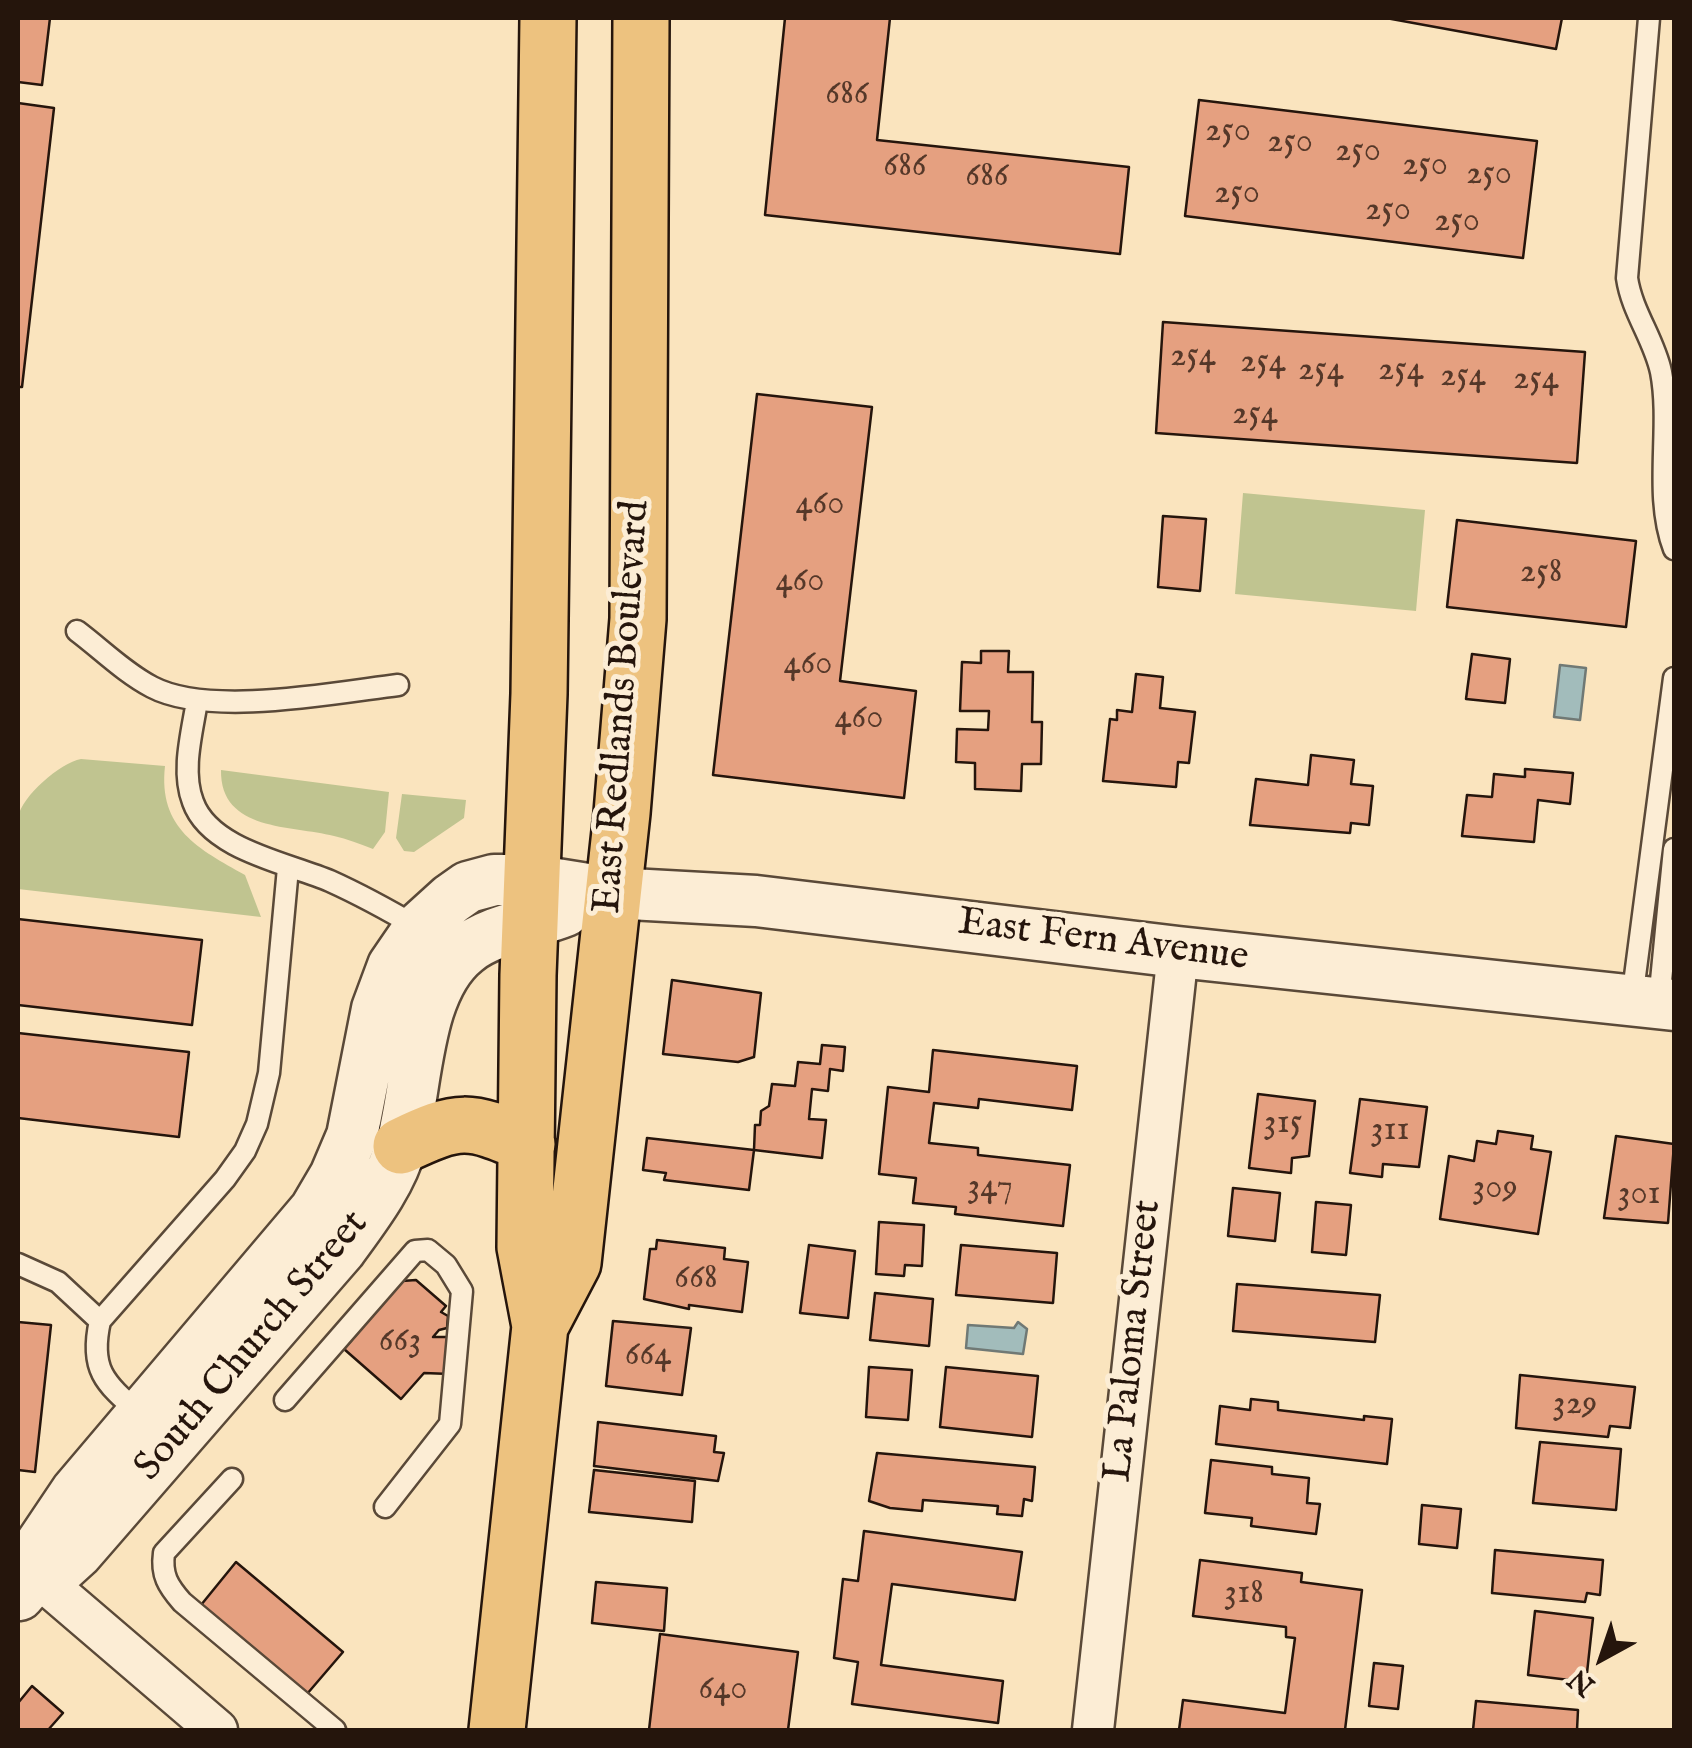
<!DOCTYPE html>
<style>
body{margin:0}
#map{position:relative;width:1692px;height:1748px;overflow:hidden;background:#fae4be;font-family:"IM FELL English",serif}
canvas{display:block}
.frame{position:absolute;inset:0;border:20px solid #25150c;pointer-events:none}
.north{position:absolute;left:1552px;top:1608px;width:100px;height:100px;-webkit-text-stroke:8px #fcedd5;paint-order:stroke;rotate:220deg;font-size:28px;font-weight:700;line-height:40px;text-align:center;color:#25150c}
.north::after{content:'';display:block;margin:auto;width:35px;height:45px;background:#25150c;clip-path:polygon(50% 0,100% 100%,50% 72%,0 100%)}
</style>
<div id="map">
<canvas width="1692" height="1748"></canvas>
<div class="frame"></div>
<div class="north">N</div>
</div>
<script>
const context = document.querySelector('canvas').getContext('2d');
context.lineJoin = 'round';
function paint(path, color) { context.fillStyle = color; context.fill(path, 'evenodd'); }
function strokePath(path, color, width, dash) { context.strokeStyle = color; context.lineWidth = width; context.lineCap = dash ? 'butt' : 'round'; context.setLineDash(dash || []); context.stroke(path); }
function write(font, color, halo, rows, align = 'center') {
  context.font = font + ' "IM FELL English",serif'; context.lineWidth = 10; context.setLineDash([]); context.textBaseline = 'middle'; context.strokeStyle = halo; context.fillStyle = color; for (const [text, x, y, turn = 0] of rows) {
    context.save(); context.translate(x, y); context.rotate((+turn || 0) * Math.PI / 180); context.textAlign = isNaN(turn) ? turn : align; if (halo) context.strokeText(text, 0, 0); context.fillText(text, 0, 0); context.restore();
  }
}
paint(new Path2D(`
 M1243 493 1425 510 1416 611 1235 594Z
 M81 759 165 766C158 829 199 849 245 875L261 917 18 889C17 867 13 838 18 817 22 796 60 763 81 759Z
 M221 770 389 792 385 832 373 849C360 844 347 839 334 836 292 825 220 832 221 770Z
 M402 794 466 800 464 818 414 852 404 851 396 838Z`), '#c0c490');
const water = new Path2D(`
 M1560 665 1586 668 1580 720 1554 717Z
 M1018 1322 1027 1329 1023 1354 966 1348 968 1325 1014 1328Z`);
paint(water, '#a2bcbb');
strokePath(water, '#707975', 2.5);
const building = new Path2D(`
 M18 18H50L42 85 18 82Z
 M785 18H890L877 140 1129 167 1120 254 765 215Z
 M1386 18H1562L1556 49Z
 M1199 100 1537 141 1523 258 1185 216Z
 M18 103 54 108 22 387H18Z
 M1163 322 1585 352 1577 463 1156 433Z
 M757 394 872 407 840 681 916 691 904 798 713 775Z
 M1163 516 1206 519 1200 591 1158 587Z
 M1457 520 1636 541 1626 627 1447 607Z
 M981 651H1009L1008 672H1033L1032 722H1042L1041 764H1022L1021 791 975 789V763L956 762 957 729 988 730 989 711H960L962 662 981 663Z
 M1472 654 1510 659 1505 703 1466 699Z
 M1136 674 1163 677 1160 708 1195 712 1189 763 1178 762 1176 787 1103 781 1110 719 1117 720V710L1132 712Z
 M1311 755 1354 760 1351 784 1373 786 1369 825 1351 823 1350 833 1250 825 1256 779 1308 785Z
 M1525 769 1573 773 1570 804 1538 800 1534 842 1462 836 1467 795 1492 797 1494 774 1525 777Z
 M18 919 202 940 192 1025 18 1005Z
 M672 980 761 993 754 1057 738 1062 663 1054Z
 M18 1033 189 1052 179 1137 18 1118Z
 M822 1045 845 1047 843 1071 830 1069 828 1091 812 1089 809 1119 826 1120 822 1158 754 1150 755 1125H760L761 1111 769 1106 772 1084 795 1086 798 1062 820 1064Z
 M933 1050 1077 1066 1072 1110 979 1099 978 1108 934 1103 929 1143 978 1148V1155L1070 1165 1063 1226 955 1214 956 1207 913 1203 916 1178 879 1174 888 1087 929 1092Z
 M1258 1094 1315 1101 1309 1156 1292 1158 1291 1173 1249 1168Z
 M1360 1099 1427 1107 1419 1167 1383 1164 1382 1177 1350 1173Z
 M1498 1131 1533 1136 1531 1149 1551 1152 1538 1234 1440 1219 1449 1156 1474 1161 1477 1141 1496 1144Z
 M1616 1136 1674 1144 1668 1223 1604 1218Z
 M647 1138 754 1150 749 1190 664 1180 666 1173 643 1170Z
 M1233 1188 1280 1193 1275 1241 1228 1236Z
 M1316 1202 1351 1205 1346 1255 1312 1252Z
 M879 1222 924 1225 922 1266 905 1265 904 1276 876 1274Z
 M657 1240 725 1248 724 1259 748 1262 742 1312 689 1305V1309L644 1299 650 1249H656Z
 M809 1245 855 1251 848 1318 800 1313Z
 M961 1245 1057 1253 1053 1303 956 1295Z
 M416 1280 446 1306 441 1312 448 1316 447 1328 439 1330 433 1337H450V1374L424 1373 401 1399 344 1349 402 1281Z
 M1237 1284 1380 1295 1375 1342 1233 1331Z
 M875 1293 933 1299 929 1346 870 1340Z
 M613 1321 691 1328 682 1395 606 1386Z
 M18 1322 51 1325 35 1472 18 1470Z
 M869 1367 912 1370 908 1420 866 1417Z
 M946 1367 1038 1376 1032 1437 940 1427Z
 M1520 1375 1635 1387 1630 1428 1610 1426 1608 1437 1516 1428Z
 M1251 1399 1278 1402V1410L1364 1420V1416L1392 1419 1387 1464 1216 1444 1220 1406 1250 1410Z
 M598 1422 716 1436 714 1452 724 1453 718 1481 594 1466Z
 M1540 1442 1621 1449 1616 1510 1533 1503Z
 M877 1453 1035 1467 1032 1501 1024 1499 1022 1516 997 1514 998 1506 923 1500 922 1511 890 1508 869 1501Z
 M1211 1460 1272 1467V1474L1309 1478 1307 1503 1320 1504 1316 1534 1251 1526 1252 1518 1205 1513Z
 M594 1470 695 1481 692 1522 589 1512Z
 M1422 1505 1461 1509 1457 1548 1419 1544Z
 M864 1531 1022 1552 1015 1600 892 1584 881 1665 1003 1681 998 1723 852 1704 858 1662 834 1658 843 1579 858 1581Z
 M1495 1550 1603 1560 1600 1595 1587 1593 1585 1602 1492 1593Z
 M1200 1560 1302 1573 1301 1582 1362 1590 1345 1730H1179L1183 1700 1285 1713 1295 1638 1286 1637V1627L1193 1616Z
 M236 1562 343 1652 307 1694 201 1605Z
 M596 1582 667 1588 664 1631 592 1623Z
 M1535 1611 1593 1618 1586 1682 1528 1675Z
 M660 1634 798 1652 788 1730H649Z
 M1374 1663 1403 1666 1398 1709 1369 1706Z
 M32 1686 63 1713 48 1730H18V1703Z
 M1476 1701 1578 1710 1577 1730H1473Z`);
paint(building, '#e5a080');
strokePath(building, '#25150c', 2.5);
const service = new Path2D(`
 M1649 18 1627 278C1632 312 1654 339 1661 372 1672 429 1653 494 1674 549
 M77 631C101 649 125 673 152 687 209 717 334 693 398 685
 M197 701C192 733 181 771 193 802 210 850 288 863 330 881 361 895 390 911 419 928
 M1632 999 1674 678
 M1659 1001 1674 849
 M18 1264 58 1282 100 1321
 M285 1400 415 1251 428 1250 446 1265 462 1291 450 1424 385 1507
 M140 1414C105 1383 89 1370 100 1321L225 1179 245 1151 257 1124 269 1073 288 868
 M232 1479 164 1553C161 1575 168 1586 182 1602L335 1730`);
const minor = new Path2D(`
 M36 1575 217 1730
 M1093 1730 1178 952`);
const tertiary = new Path2D(`
 M36 1575 33 1556 76 1492 315 1210 335 1176 352 1136 377 1009 393 966 419 928 451 899 468 887 494 880H531L612 893 756 901 1178 952 1674 1005
 M19 1595 36 1575 55 1573 77 1553 341 1249C365 1216 391 1183 402 1143 418 1085 415 990 466 950 490 930 535 923 565 911`);
const primary = new Path2D(`
 M401 1146C460 1118 468 1119 527 1144
 M540 1326 573 1263 622 813 638 619 641 18
 M497 1730 540 1326 525 1247 528 975 539 694 548 18`);
strokePath(service, '#5a4938', 25);
strokePath(minor, '#5a4938', 45);
strokePath(tertiary, '#5a4938', 55);
strokePath(primary, '#25150c', 60);
strokePath(service, '#fcedd5', 20);
strokePath(minor, '#fcedd5', 40);
strokePath(tertiary, '#fcedd5', 50);
strokePath(primary, '#edc27f', 55);
write('35px', '#553829', null, [
 ["686",847,96],
 ["250",1228,133],
 ["250",1290,144],
 ["250",1358,153],
 ["250",1425,167],
 ["686",905,168],
 ["250",1489,176],
 ["686",987,178],
 ["250",1237,195],
 ["250",1388,212],
 ["250",1457,223],
 ["254",1193,358],
 ["254",1263,364],
 ["254",1321,372],
 ["254",1401,372],
 ["254",1463,378],
 ["254",1536,381],
 ["254",1255,416],
 ["460",820,506],
 ["258",1541,574],
 ["460",800,583],
 ["460",808,666],
 ["460",859,720],
 ["315",1283,1125],
 ["311",1390,1132],
 ["347",990,1189],
 ["309",1495,1190],
 ["301",1639,1196],
 ["668",696,1280],
 ["663",400,1343],
 ["664",648,1357],
 ["329",1575,1406],
 ["318",1244,1595],
 ["640",723,1691]
]);
write('40px', '#25150c', '#fcedd5', [
 ["East Redlands Boulevard",624,707,-86],
 ["East Fern Avenue",1103,942,7],
 ["La Paloma Street",1135,1341,-84],
 ["South Church Street",253,1347,-50]
]);
</script>
